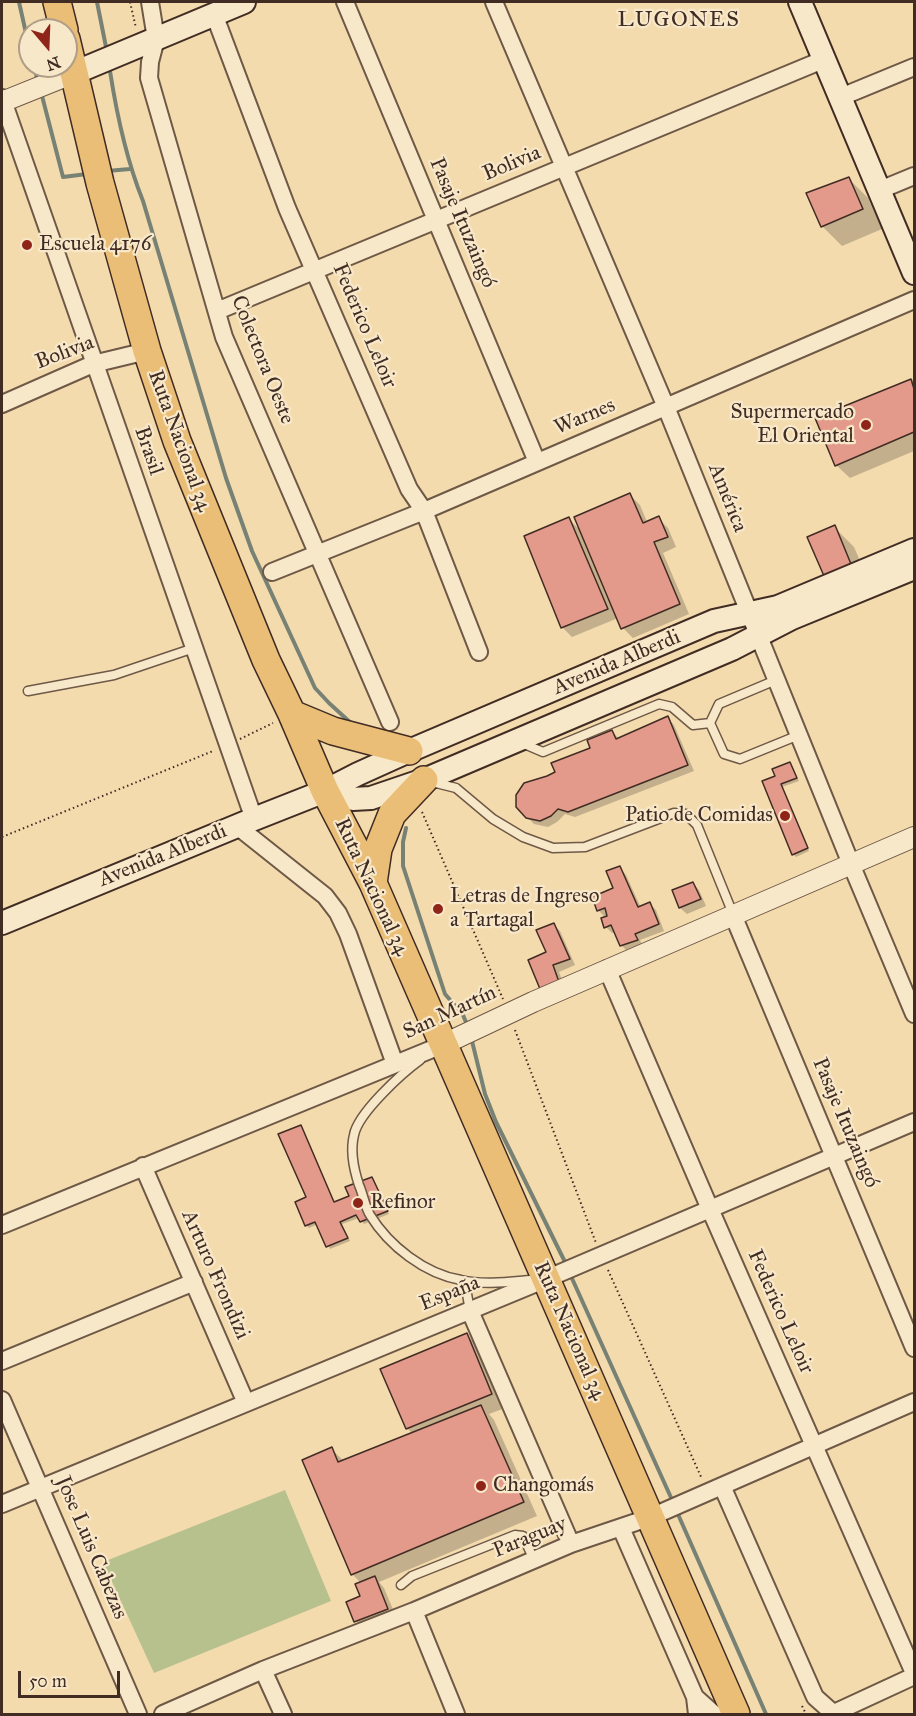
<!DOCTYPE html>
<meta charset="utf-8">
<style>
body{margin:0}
#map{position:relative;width:916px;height:1716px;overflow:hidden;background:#f4dbae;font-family:"IM FELL Great Primer",serif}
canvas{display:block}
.frame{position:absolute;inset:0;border:3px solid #412c24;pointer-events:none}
.north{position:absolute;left:18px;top:18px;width:60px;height:60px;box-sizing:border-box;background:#f8e8ca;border:2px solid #af9d88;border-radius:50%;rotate:161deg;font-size:16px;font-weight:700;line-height:24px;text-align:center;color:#412c24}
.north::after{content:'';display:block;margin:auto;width:21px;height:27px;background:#8f2418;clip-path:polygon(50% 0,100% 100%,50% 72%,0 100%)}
.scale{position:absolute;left:18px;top:1671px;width:102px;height:27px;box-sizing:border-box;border:3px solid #412c24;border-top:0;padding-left:8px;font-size:18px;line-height:21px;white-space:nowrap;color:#412c24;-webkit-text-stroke:4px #f8e8ca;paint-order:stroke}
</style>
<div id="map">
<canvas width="916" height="1716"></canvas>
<div class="frame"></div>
<div class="north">N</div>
<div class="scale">50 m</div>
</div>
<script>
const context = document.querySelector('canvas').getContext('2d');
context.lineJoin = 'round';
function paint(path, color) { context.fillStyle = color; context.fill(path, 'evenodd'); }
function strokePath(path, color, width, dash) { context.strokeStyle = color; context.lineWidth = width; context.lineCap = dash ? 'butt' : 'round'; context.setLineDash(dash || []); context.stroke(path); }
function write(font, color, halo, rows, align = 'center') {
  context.font = font + ' "IM FELL Great Primer",serif'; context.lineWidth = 4.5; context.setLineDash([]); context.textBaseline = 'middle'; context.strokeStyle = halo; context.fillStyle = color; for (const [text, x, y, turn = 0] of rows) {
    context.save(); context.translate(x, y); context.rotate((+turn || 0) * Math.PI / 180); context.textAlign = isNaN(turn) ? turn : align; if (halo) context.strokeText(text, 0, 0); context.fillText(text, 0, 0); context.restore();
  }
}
paint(new Path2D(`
 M285 1490 331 1601 154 1673 103 1562Z`), '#b6c18e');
paint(new Path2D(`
 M848 178 868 198 882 229 842 246 822 226Z
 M914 379V451L850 478 836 465 817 419Z
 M630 495 640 505 647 522 658 518 668 528 676 547 663 553 689 614 633 638 623 628 618 618 572 637 562 627 569 519 582 532Z
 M834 527 854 547 870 584 845 595Z
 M668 718 674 725 694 771 575 817 565 814 557 822 548 827 534 824 527 817 557 773 592 749 612 731 619 739Z
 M790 764 799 781 782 787 809 851 796 857 793 854 777 777Z
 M620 868 626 875 641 908 650 904 656 910 664 931 640 940 643 947 628 952 622 946 616 932 612 933 606 927V918L599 911 594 898 615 889Z
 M693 883 699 890 706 906 687 914 680 908 674 891Z
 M554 925 560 931 575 965 559 972 565 988 547 994 548 953Z
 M300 1127 335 1203 351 1197 371 1179 389 1214 364 1224 359 1218 342 1224 350 1241 330 1249 318 1224 309 1228 306 1225 308 1198Z
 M467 1335 480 1348 505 1408 489 1414 494 1420 537 1516 379 1582 384 1588 397 1619 366 1631 356 1621 362 1597 361 1583 352 1574 304 1461 331 1449 344 1461 413 1434 407 1428Z`), '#0003');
strokePath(new Path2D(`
 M19 2 30 51
 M97 2 106 47
 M34 66 38 82
 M110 71C117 116 126 159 143 201L226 478 252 551 315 688 329 703 352 724
 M41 92 63 177 87 174
 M107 171 130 169
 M406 828 403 842V866L445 994 463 1015 468 1027
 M471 1037 485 1094 496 1122 566 1264
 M570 1274 673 1502
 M677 1512 766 1714`), '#788274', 4);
const building = new Path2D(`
 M849 177 863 209 821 227 806 193Z
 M911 379 914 389V432L835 466 815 418Z
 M630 493 643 523 659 516 668 537 654 542 680 604 621 629 574 517Z
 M569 517 608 609 561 628 524 536Z
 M835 525 851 564 824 576 807 537Z
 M668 716 688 765 568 812 558 809 551 816 540 821 526 818 516 807V795L524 783 547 776 555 772 551 763 590 748 587 740 612 730 616 739Z
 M790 762 797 778 781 784 808 848 792 855 762 781 775 776 772 769Z
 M620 866 638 907 650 902 659 924 635 934 638 940 620 946 611 925 604 928 601 918 607 916 605 908 597 911 592 897 613 888 606 871Z
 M693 882 701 899 679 908 672 890Z
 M554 923 570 959 553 965 559 982 540 989 528 960 546 952 536 930Z
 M301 1125 334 1202 349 1196 345 1187 372 1177 388 1211 360 1222 356 1215 340 1222 348 1238 326 1247 315 1222 305 1226 295 1202 306 1197 278 1134Z
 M467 1333 492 1394 406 1429 380 1369Z
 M481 1405 524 1502 351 1575 302 1460 332 1447 338 1462Z
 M375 1576 388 1609 354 1622 346 1602 360 1596 355 1584Z`);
paint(building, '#e39a8b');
strokePath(building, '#412c24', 1.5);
const service = new Path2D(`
 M28 691 114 675 194 648
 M710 723 719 704 776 680
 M522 743 543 752 659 704 672 707 693 725 710 723 724 754 740 759 799 735
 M432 782 456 788 493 819 523 837 553 848 585 847 674 813 686 814 697 825 733 914
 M420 1060C402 1073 358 1113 354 1135 350 1151 354 1170 359 1185 363 1194 365 1207 370 1215 389 1246 425 1274 461 1280 484 1285 507 1282 530 1280
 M460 1280 467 1294 470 1311
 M401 1585 412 1576 515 1535 523 1536 534 1560`);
const minor = new Path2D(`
 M150 2 156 39 150 62 149 78 224 337 390 722
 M345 2 537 462
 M494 2 666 407 851 864 914 1014
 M214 14 287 208 409 489 424 511 479 652
 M841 97 914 67
 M2 98 254 819
 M880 190 914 176
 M217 311 825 59
 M2 404 93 364 147 351
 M272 572 424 511 914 300
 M237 826 325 896 338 913 348 934 395 1064
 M733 915 914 1348
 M607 969 710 1209 914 1673
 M143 1166 246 1403
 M2 1225 442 1045
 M470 1311 571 1544
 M2 1361 194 1282
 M2 1400 138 1714
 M722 1486 815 1697 834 1714
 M2 1504 546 1279 914 1122
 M621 1528 695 1697 697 1714
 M414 1611 456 1714
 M263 1670 283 1714
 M695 1697 714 1714
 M834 1713 914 1676
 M163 1714 263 1670 414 1611 571 1544 651 1517 914 1402`);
const tertiary = new Path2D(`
 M2 102 74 73
 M442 1045 533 1002 914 837`);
const secondary = new Path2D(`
 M800 2 914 273
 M74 73 244 2
 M325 791 353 799 371 798 424 780 732 649 792 618 914 568
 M2 923 254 819 325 791 358 774 409 751 714 621 778 607 914 550`);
const trunk = new Path2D(`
 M57 2 64 30
 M66 39 100 183 147 351 177 441 266 660 292 714 325 791 373 883 736 1714
 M292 714 333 731 409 751
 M373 883 378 849 392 814 424 780`);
strokePath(service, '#6e5846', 11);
strokePath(minor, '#6e5846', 20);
strokePath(tertiary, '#6e5846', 22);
strokePath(secondary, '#412c24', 26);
strokePath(trunk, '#412c24', 30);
strokePath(new Path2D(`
 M130 2 136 28
 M240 739 273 723
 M422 812 503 999
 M2 837 213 751
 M515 1030 596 1243
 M608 1270 702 1479
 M802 1706 806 1714`), '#412c24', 2, [1.5, 3]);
strokePath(service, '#f8e8ca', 8);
strokePath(minor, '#f8e8ca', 16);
strokePath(tertiary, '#f8e8ca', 20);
strokePath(secondary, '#f8e8ca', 22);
strokePath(trunk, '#eabe77', 27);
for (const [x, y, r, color] of [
 [27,245,6,"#8f2418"],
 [866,425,6,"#8f2418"],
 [785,816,6,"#8f2418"],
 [438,909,6,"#8f2418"],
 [358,1203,6,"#8f2418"],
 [481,1486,6,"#8f2418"]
]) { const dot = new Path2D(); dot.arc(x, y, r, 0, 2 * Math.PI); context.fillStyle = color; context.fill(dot); strokePath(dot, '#f8e8ca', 2); }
write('21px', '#412c24', '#f8e8ca', [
 ["Bolivia",512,164,-23],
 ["Pasaje Ituzaingó",462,223,67],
 ["Federico Leloir",364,326,67],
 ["Bolivia",65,353,-21],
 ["Colectora Oeste",262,360,68],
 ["Warnes",585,417,-23],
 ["Ruta Nacional 34",179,441,70],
 ["Brasil",148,451,71],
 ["América",727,498,68],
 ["Avenida Alberdi",617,663,-23],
 ["Avenida Alberdi",163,856,-22],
 ["Ruta Nacional 34",371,887,65],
 ["San Martín",450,1013,-25],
 ["Pasaje Ituzaingó",845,1123,67],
 ["Arturo Frondizi",215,1275,66],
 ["España",450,1294,-22],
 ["Federico Leloir",780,1312,66],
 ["Ruta Nacional 34",569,1331,66],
 ["Paraguay",530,1538,-22],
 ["Jose Luis Cabezas",91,1548,67]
]);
write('21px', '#412c24', '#f8e8ca', [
 ["Escuela 4176",39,245],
 ["Supermercado",854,413,"right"],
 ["El Oriental",854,437,"right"],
 ["Patio de Comidas",773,816,"right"],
 ["Letras de Ingreso",450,897],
 ["a Tartagal",450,921],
 ["Refinor",370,1203],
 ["Changomás",493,1486]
], 'left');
context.letterSpacing = '1.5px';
write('22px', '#412c24', '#f8e8ca', [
 ["LUGONES",679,21]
]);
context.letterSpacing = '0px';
</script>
